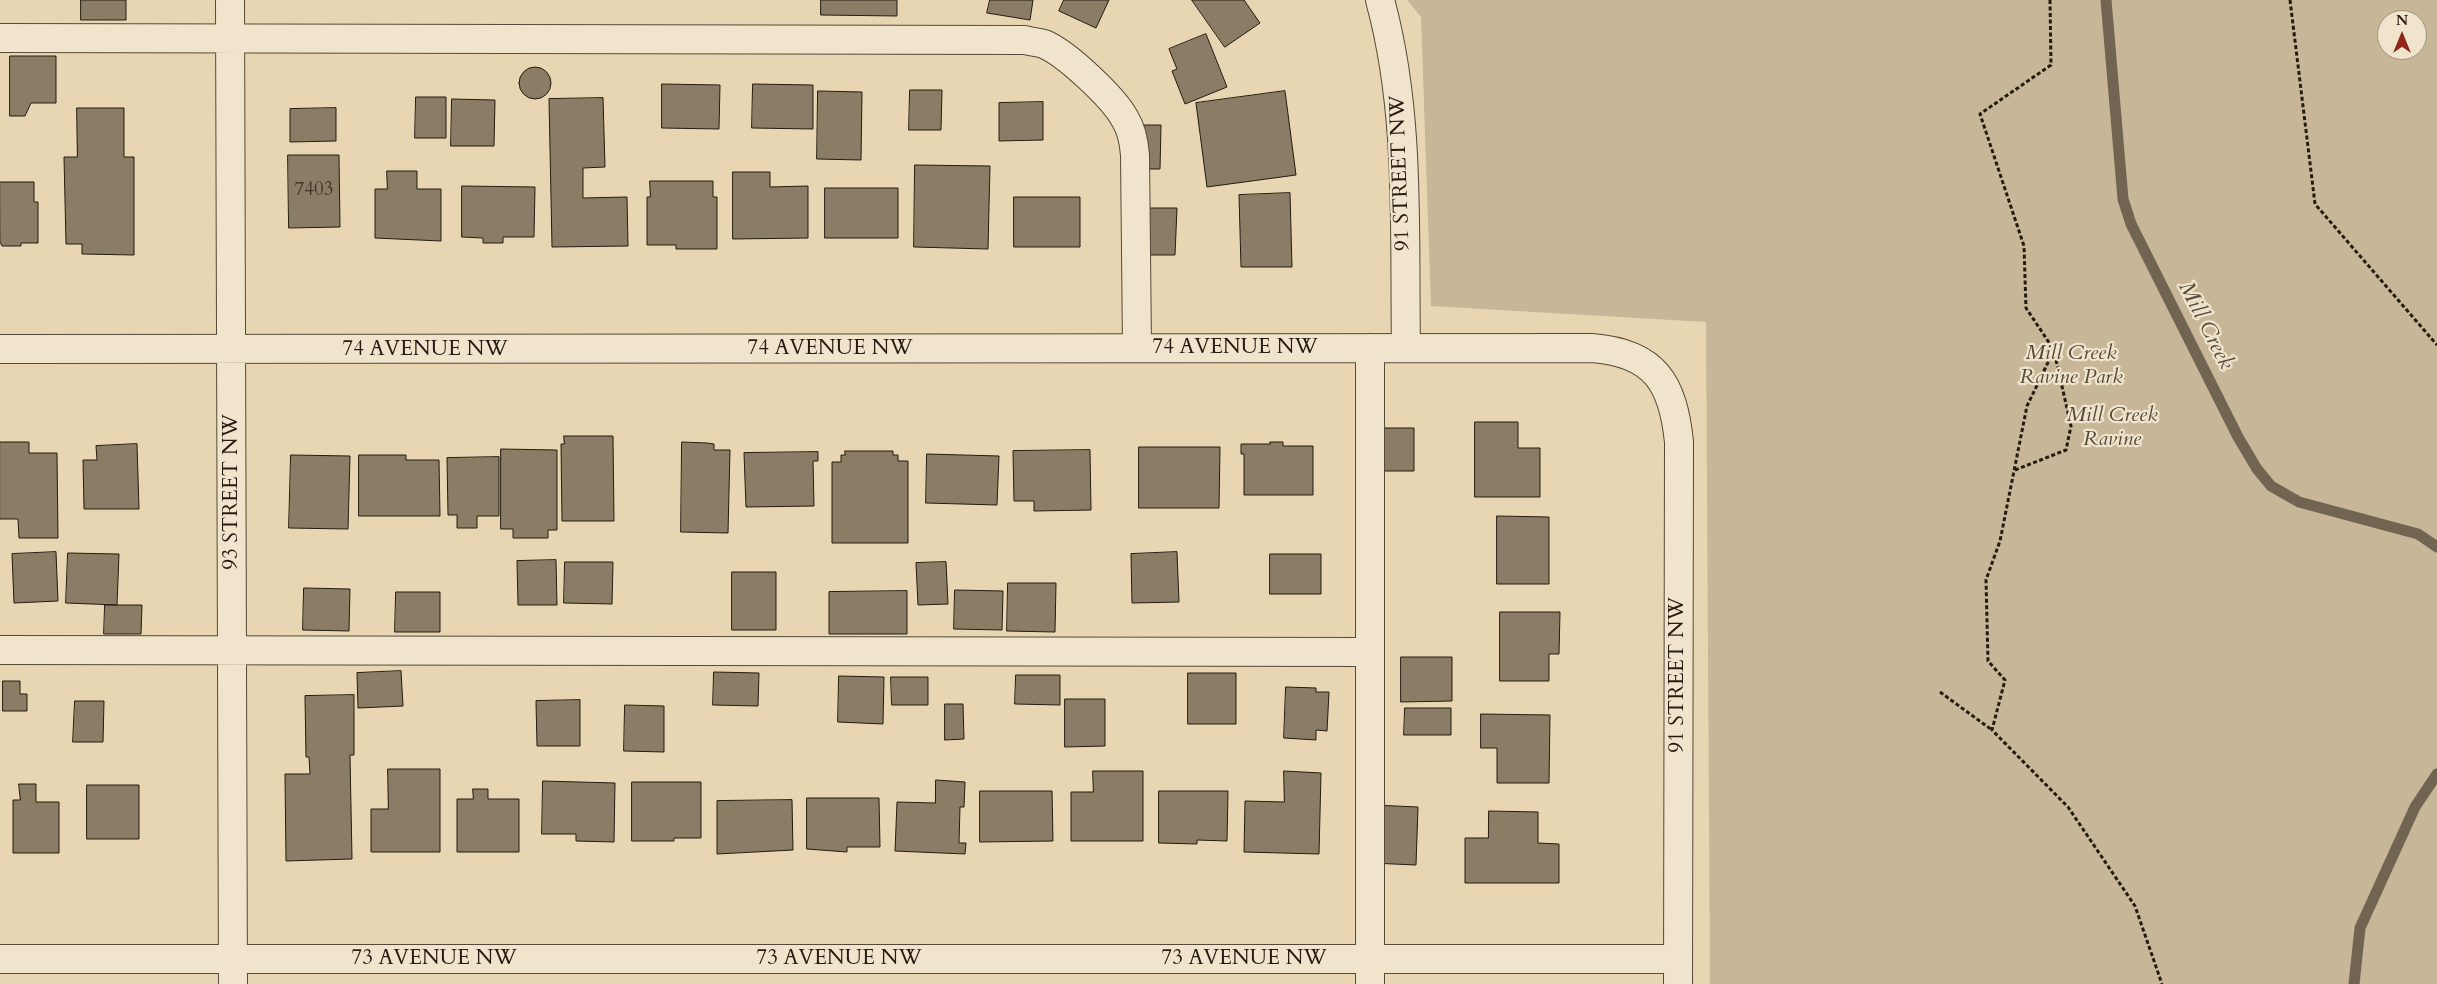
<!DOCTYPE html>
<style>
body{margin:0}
#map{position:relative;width:2437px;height:984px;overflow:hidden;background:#e8d6b2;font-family:Cardo,serif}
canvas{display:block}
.north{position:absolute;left:2377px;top:10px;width:50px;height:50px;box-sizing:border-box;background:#f0e4cd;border:1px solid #9e9482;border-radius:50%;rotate:0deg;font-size:14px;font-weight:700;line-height:20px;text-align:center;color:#241b11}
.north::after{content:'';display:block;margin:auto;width:18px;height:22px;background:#8f2418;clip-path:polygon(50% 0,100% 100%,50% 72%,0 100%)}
</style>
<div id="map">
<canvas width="2437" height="984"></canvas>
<div class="north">N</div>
</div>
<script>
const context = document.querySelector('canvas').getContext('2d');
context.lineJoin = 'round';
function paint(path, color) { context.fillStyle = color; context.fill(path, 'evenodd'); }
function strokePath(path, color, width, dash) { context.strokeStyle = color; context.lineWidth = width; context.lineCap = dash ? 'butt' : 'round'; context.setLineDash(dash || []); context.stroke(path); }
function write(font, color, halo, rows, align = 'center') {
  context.font = font + ' Cardo,serif'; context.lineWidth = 4.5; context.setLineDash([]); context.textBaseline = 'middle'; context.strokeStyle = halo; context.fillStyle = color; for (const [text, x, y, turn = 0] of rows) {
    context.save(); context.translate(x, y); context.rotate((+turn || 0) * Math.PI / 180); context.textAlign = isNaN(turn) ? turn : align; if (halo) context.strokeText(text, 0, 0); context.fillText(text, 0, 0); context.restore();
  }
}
paint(new Path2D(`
 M1407 0H2437V984H1710L1706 322 1431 306 1421 17ZM2387 20H2417V50H2387Z`), '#c7b697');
strokePath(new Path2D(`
 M2106 0 2123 199 2131 224 2238 437 2257 469 2271 486 2299 502 2418 534 2437 547
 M2354 984 2360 928 2415 807 2437 774`), '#716551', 11);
const building = new Path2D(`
 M81 0H126V20H81Z
 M821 0H897V16L821 15Z
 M990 0H1033L1030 20 987 13Z
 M1064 0H1109L1096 28 1059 11Z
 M1192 0H1244L1260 23 1225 47Z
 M1206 34 1227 87 1185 104 1172 71 1177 69 1169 49Z
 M10 56H56V103H31L25 116H10Z
 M519 83a16 16 0 1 1 32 0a16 16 0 1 1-32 0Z
 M662 84 720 85 719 129 662 128Z
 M753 84 813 85V129L752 128Z
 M910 90H942L941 130H909Z
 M818 91 862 92 861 160 817 159Z
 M1285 91 1296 175 1207 187 1196 103Z
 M416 97H446V138H415Z
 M603 98 605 167 583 168V198L627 197 628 246 552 247 549 99Z
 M452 99 495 100 494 146H451Z
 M1043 102V140L999 141V103Z
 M77 108H124V157H134V255L82 254V244H66L64 157H77Z
 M336 108V141L290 142V109Z
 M1129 125H1161L1160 169H1129Z
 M288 155H339L340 227 289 228Z
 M915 165 990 166 988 249 914 247Z
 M387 171H417V189H441V241L375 238V189H387Z
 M733 172H770V187L808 186V238L733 239Z
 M650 181H713V197H717V249H676V245H647V197H650Z
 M0 182H34V202H38V243H21V246H2L0 242Z
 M462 186 535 187 534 237H503V243H483V238L462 237Z
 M825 188H898V238H825Z
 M1290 193 1292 267H1241L1239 195Z
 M1014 197H1080V247H1014Z
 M1142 208H1177L1175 255H1141Z
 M1475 422H1518V448H1540V497H1475Z
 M1375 428H1414V471H1375Z
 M564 436H613L614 521H562L561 444H564Z
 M0 442H29V453H57L58 538H19L18 519H0Z
 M682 442 707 443 714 444V450H730L728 533 681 532Z
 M1270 442H1283V446H1313V495H1244V454H1241V444H1270Z
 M137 444 139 509H84L83 460H97L96 446Z
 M1139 447H1220L1219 508H1139Z
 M501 449 557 450V530H548V538H513V529H501Z
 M1090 450 1091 510 1034 511V501H1014L1013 451Z
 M845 451H893V455H898V461H908V543H832V462H841V455H845Z
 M818 452V461H813L814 506 746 507 744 453Z
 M927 454 999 456 997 505 926 503Z
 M291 455 350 456 348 529 289 528Z
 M359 455H406V460H439L440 516H359Z
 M499 457V516H477V528H457V515H448L447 458Z
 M1497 516 1549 517V584H1497Z
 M56 552 58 601 14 603 12 554Z
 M1177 552 1179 602 1132 603 1131 554Z
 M68 553 119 554 117 605 66 603Z
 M1270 554H1321V594H1270Z
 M556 560 557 605H518L517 561Z
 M565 562H613L612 604 564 603Z
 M946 562 948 604 918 605 916 563Z
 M732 572H776V630H732Z
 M1008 583H1056L1055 632 1007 631Z
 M304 588 350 589 349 631 303 630Z
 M955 590 1003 591 1002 630 954 629Z
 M907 591V634H829V592Z
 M396 592H440V632H395Z
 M105 605H142L141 634H104Z
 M1500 612H1560L1559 654H1549V681H1500Z
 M1401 657H1452V701L1401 702Z
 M401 671 403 706 358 708 357 673Z
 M714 672 759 673 758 706 713 705Z
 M1188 673H1236V724H1188Z
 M1016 675H1060V705L1015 704Z
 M839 676 884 677 883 724 838 722Z
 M891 677H928V705H892Z
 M3 681H20V694H27V711H3Z
 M1286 687 1316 688V692H1329L1327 731 1316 730V740L1284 738Z
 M354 695V755H350L352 859 286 861 285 774H310L309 757H306L305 696Z
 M1065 699H1105V746L1065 747Z
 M580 700V746H537L536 701Z
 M75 701H104L103 742H73Z
 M945 704H963L964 739 945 740Z
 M625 705 664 706V752L624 751Z
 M1405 708H1451V735H1404Z
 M1481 714 1550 715 1549 783H1497V748H1481Z
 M388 769H440V852H371V809H388Z
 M1093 771H1143V841H1071V792H1093Z
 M1284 771 1321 773 1319 854 1244 852 1245 801 1284 802Z
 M936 780 965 782 964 807H960L959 843H966L965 854 895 851 897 802 935 803Z
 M543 781 615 783 614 842 576 841V834H542Z
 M632 782H701V838H674V841H632Z
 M19 784H36V802H59V853H13V800H20Z
 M87 785H139V839H87Z
 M473 789H488V799H519V852H457V799H473Z
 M980 791H1052L1053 841 980 842Z
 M1159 791H1228L1227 841 1197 840V844L1159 843Z
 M807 798H879L880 847H847V852L807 849Z
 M792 800 793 850 717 854V801Z
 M1373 805 1418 807 1416 865 1371 863Z
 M1489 811 1538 812V843L1559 844V883H1465V838H1488Z`);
paint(building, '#8a7c65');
strokePath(building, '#241b11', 1);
const minor = new Path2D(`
 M230 0 233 984
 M1380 0C1411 113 1404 232 1406 348
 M0 38 1025 40C1031 42 1038 42 1044 44 1066 53 1114 98 1125 119 1132 130 1134 142 1135 155L1137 348
 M0 349 1592 348C1655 353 1673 383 1679 442L1678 984
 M0 650 1370 652
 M0 959H1678
 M1370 984V348`);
strokePath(minor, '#554a39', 30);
strokePath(new Path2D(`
 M2050 0 2051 65 1980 114 2024 246 2026 308 2054 350 2027 406 2000 541 1986 580 1988 661 2005 680 1992 730 2068 807 2135 906 2162 984
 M2290 0 2315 204 2437 345
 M2015 470 2066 450 2071 426 2054 351
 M1940 692 1992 730`), '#241b11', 3, [4, 2.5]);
strokePath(minor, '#f0e4cd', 28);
write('19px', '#3e3326', null, [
 ["7403",314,191]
]);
write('21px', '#241b11', '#f0e4cd', [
 ["91 STREET NW",1401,173,-92],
 ["74 AVENUE NW",1235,348],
 ["74 AVENUE NW",830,349],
 ["74 AVENUE NW",425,350],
 ["93 STREET NW",232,492,-90],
 ["91 STREET NW",1678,675,-90],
 ["73 AVENUE NW",434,959],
 ["73 AVENUE NW",839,959],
 ["73 AVENUE NW",1244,959]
]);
write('italic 21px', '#554a39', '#f0e4cd', [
 ["Mill Creek",2071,354],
 ["Ravine Park",2071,378],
 ["Mill Creek",2112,416],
 ["Ravine",2112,440]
]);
write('italic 22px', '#584c3b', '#f0e4cd', [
 ["Mill Creek",2205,326,63]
]);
</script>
